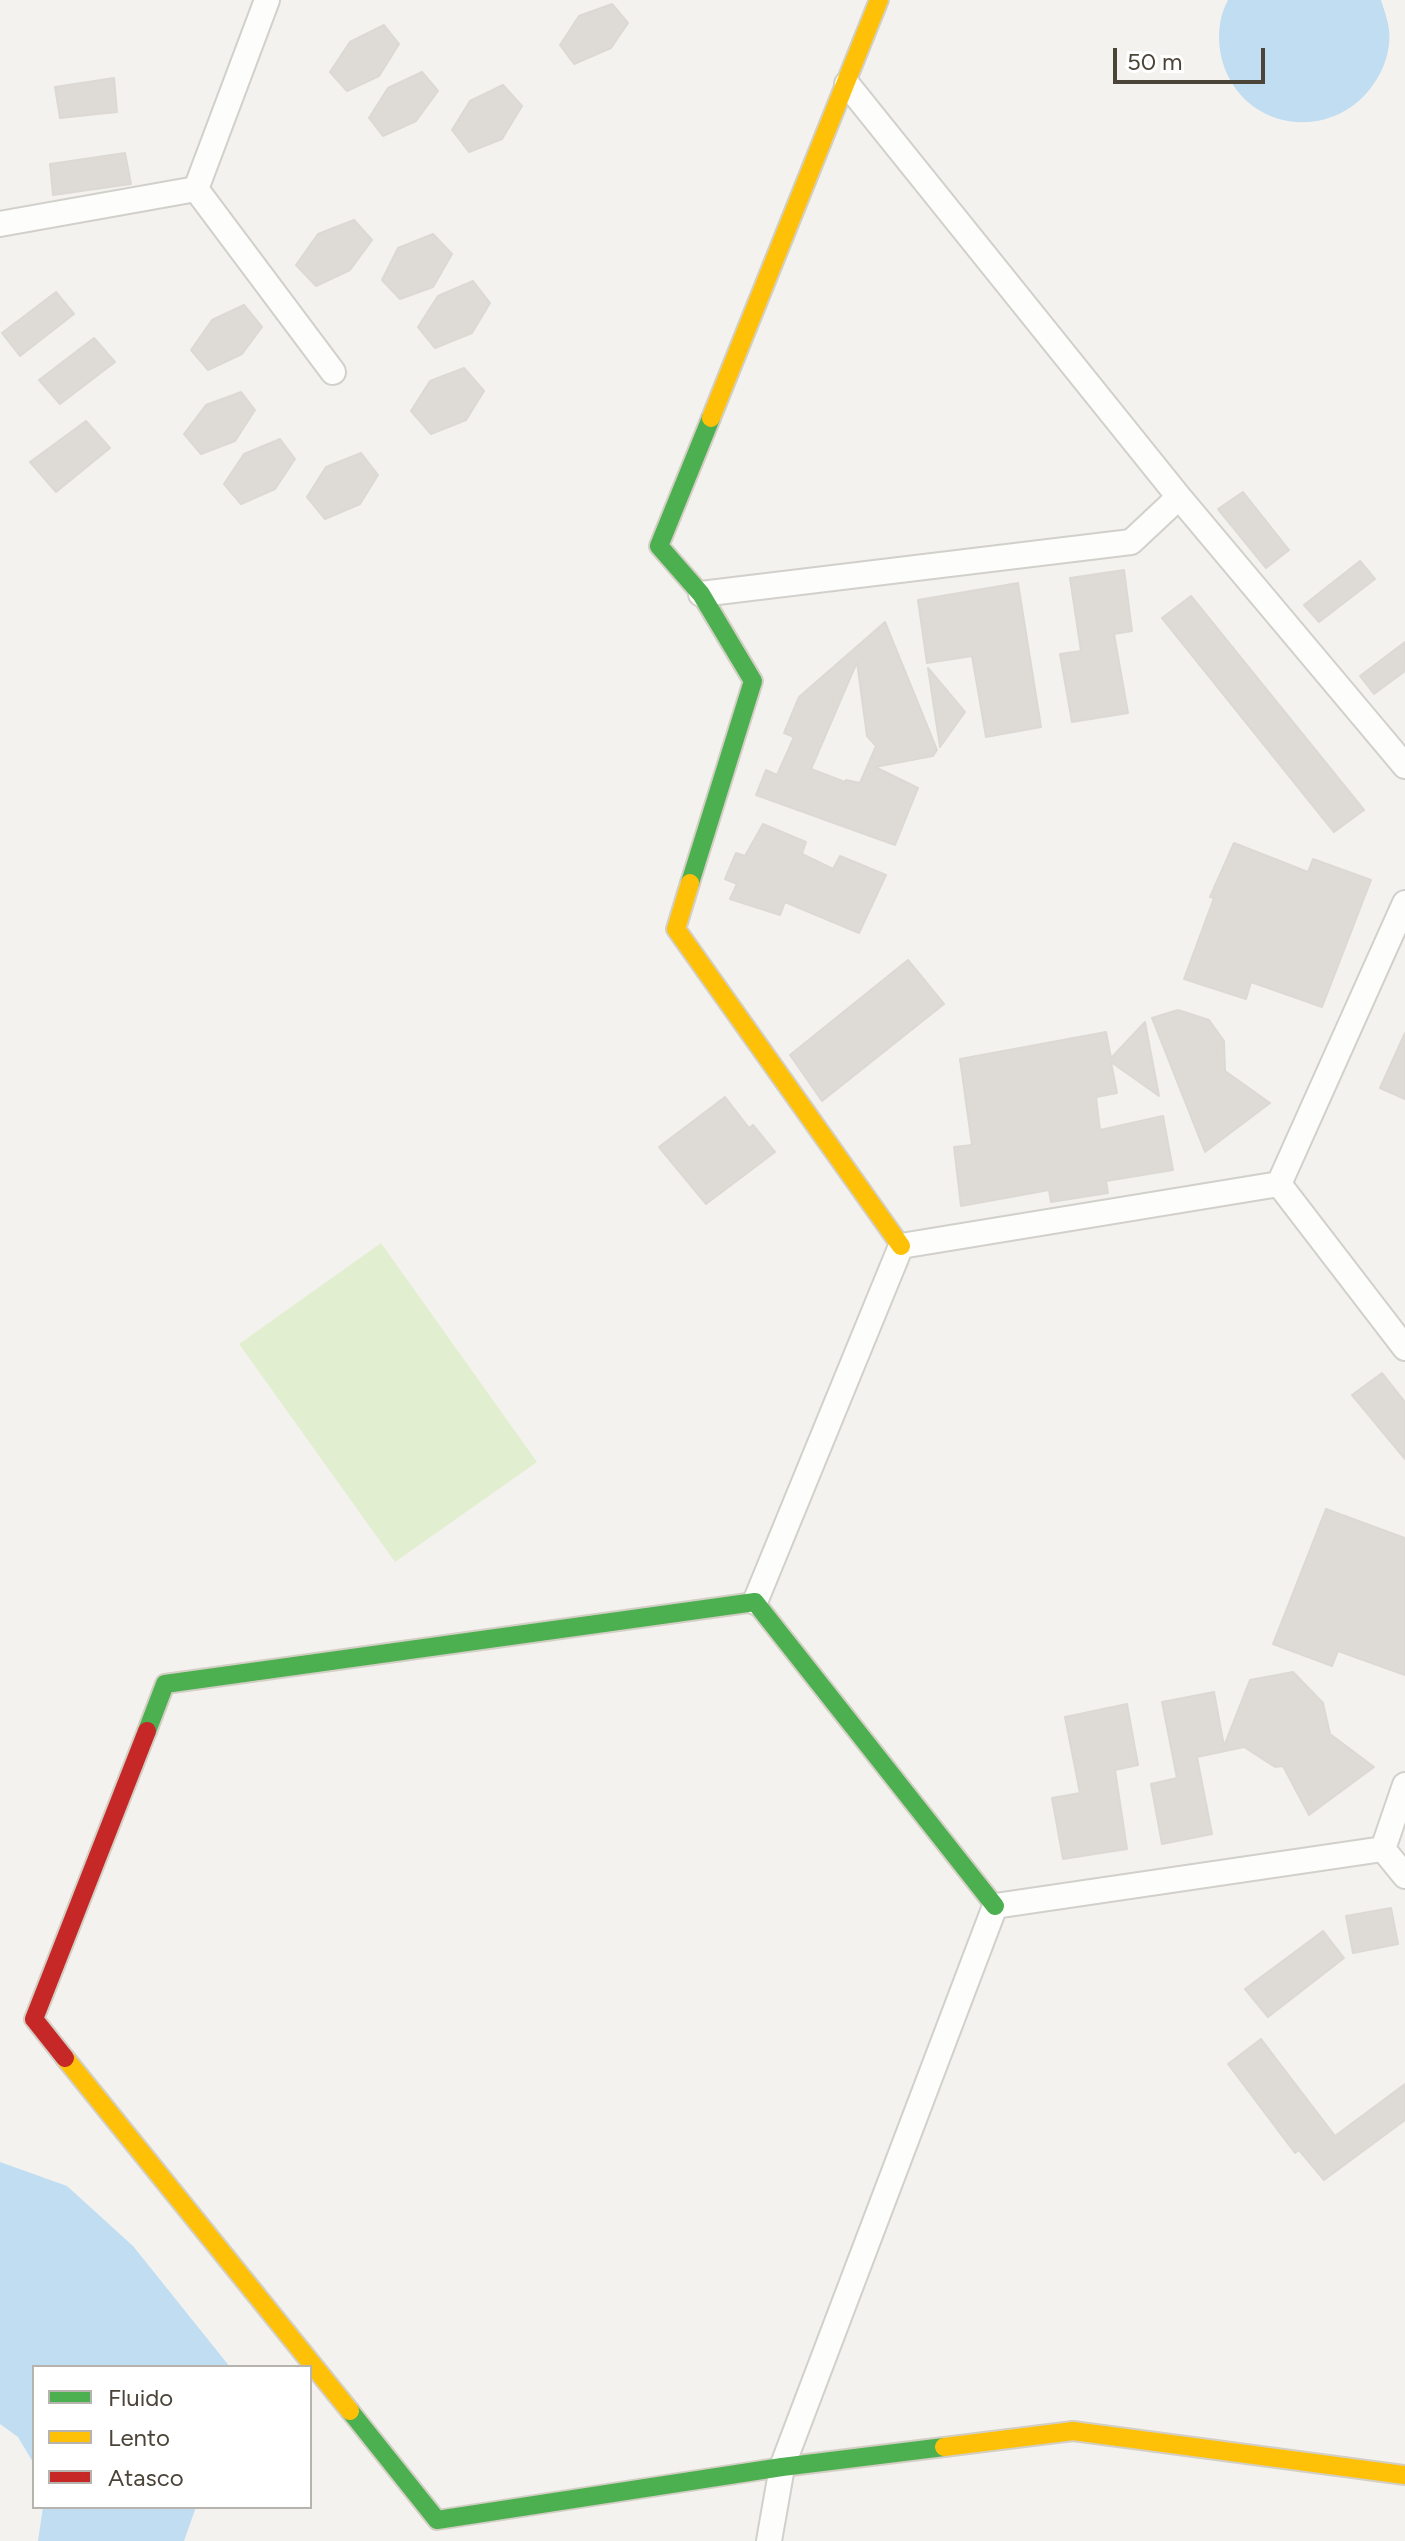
<!DOCTYPE html>
<style>
body{margin:0}
#map{position:relative;width:1405px;height:2541px;overflow:hidden;background:#f4f2ee;font-family:Figtree,sans-serif}
canvas{display:block}
.legend{position:absolute;left:32px;top:2365px;width:280px;height:144px;box-sizing:border-box;background:#fff;border:2px solid #b7b4b0;margin:0;padding:10px 14px;list-style:none;font-size:24px;color:#4b4439}
.legend li{display:flex;align-items:center;gap:16px;height:40px}
.legend b{width:40px;border:2px solid #b7b4b0}
.scale{position:absolute;left:1113px;top:48px;width:152px;height:36px;box-sizing:border-box;border:4px solid #4b4439;border-top:0;padding-left:10px;font-size:24px;line-height:28px;white-space:nowrap;color:#4b4439;-webkit-text-stroke:6px #fff;paint-order:stroke}
</style>
<div id="map">
<canvas width="1405" height="2541"></canvas>
<ul class="legend">
<li><b style="height:10px;background:#4caf50"></b>Fluido</li>
<li><b style="height:10px;background:#ffc107"></b>Lento</li>
<li><b style="height:10px;background:#c62828"></b>Atasco</li>
</ul>
<div class="scale">50 m</div>
</div>
<script>
const context = document.querySelector('canvas').getContext('2d');
context.lineJoin = 'round';
function paint(path, color) { context.fillStyle = color; context.fill(path, 'evenodd'); }
function strokePath(path, color, width, dash) { context.strokeStyle = color; context.lineWidth = width; context.lineCap = dash ? 'butt' : 'round'; context.setLineDash(dash || []); context.stroke(path); }
paint(new Path2D(`
 M381 1243 537 1462 395 1562 239 1344Z`), '#e1eecf');
paint(new Path2D(`
 M1228 0H1381C1384 10 1388 20 1389 30 1391 45 1386 64 1378 77 1340 144 1243 135 1222 60 1217 40 1218 18 1228 0Z
 M0 2162 67 2186 133 2246 230 2367H34V2464L18 2437 0 2424Z
 M43 2507H196L184 2541H38Z`), '#c0ddf1');
const building = new Path2D(`
 M612 4 628 23 611 48 574 64 560 45 579 16Z
 M384 25 399 44 379 76 347 91 330 72 350 42Z
 M422 72 438 91 416 121 383 136 369 118 388 88Z
 M114 78 117 112 60 118 55 87Z
 M503 85 522 106 502 139 469 152 452 130 470 101Z
 M125 153 131 184 53 195 50 164Z
 M354 220 372 240 350 270 316 286 296 265 318 234Z
 M433 234 452 254 433 287 400 299 382 280 398 248Z
 M473 281 490 303 472 333 435 348 418 327 438 296Z
 M56 292 74 314 20 356 2 333Z
 M244 305 262 327 242 354 208 370 191 350 212 320Z
 M94 338 115 362 60 404 39 380Z
 M464 368 484 391 466 420 431 434 411 411 430 381Z
 M241 392 255 410 235 441 201 454 184 434 206 405Z
 M86 421 110 448 56 492 30 462Z
 M280 439 295 459 275 489 241 504 224 484 244 454Z
 M361 453 378 475 360 504 325 519 307 497 326 467Z
 M1243 492 1289 550 1266 568 1218 509Z
 M1360 561 1375 579 1319 622 1304 605Z
 M1124 570 1132 631 1114 634 1128 713 1072 722 1060 654 1081 651 1070 578Z
 M1018 583 1041 727 986 737 972 656 927 663 918 600Z
 M1191 596 1364 810 1334 832 1162 618Z
 M885 622 937 750 933 756 875 767 918 788 895 845 756 795 766 770 777 775 794 737 784 733 799 697ZM857 662 867 736 876 746 860 783 846 780 845 782 811 769Z
 M1405 642V671L1374 694 1360 676Z
 M928 668 965 712 940 747Z
 M763 824 806 842 802 854 833 869 840 856 886 875 859 933 785 902 780 915 730 899 737 884 725 879 736 853 745 856Z
 M1234 843 1308 872 1313 859 1371 880 1322 1007 1251 982 1246 999 1184 979 1214 898 1210 897Z
 M908 960 944 1004 822 1101 790 1055Z
 M1178 1010 1209 1020 1224 1041 1225 1071 1270 1103 1205 1152 1152 1018Z
 M1145 1022 1159 1096 1111 1062 1117 1093 1096 1097 1100 1130 1163 1116 1173 1170 1106 1181 1108 1193 1051 1202 1049 1190 961 1206 954 1147 972 1145 960 1059 1106 1032 1111 1058Z
 M1405 1033V1099L1380 1088Z
 M725 1097 749 1128 753 1125 775 1152 706 1204 659 1147Z
 M1382 1373 1405 1402V1459L1352 1395Z
 M1326 1509 1405 1538V1675L1338 1651 1332 1666 1273 1644Z
 M1293 1672 1323 1703 1330 1734 1374 1767 1309 1815 1283 1766 1275 1767 1244 1747 1197 1757 1212 1834 1162 1844 1151 1784 1177 1778 1162 1702 1214 1692 1224 1746 1250 1680Z
 M1127 1704 1138 1765 1115 1770 1127 1849 1063 1859 1052 1798 1080 1793 1065 1717Z
 M1391 1908 1398 1944 1353 1953 1346 1916Z
 M1323 1931 1344 1958 1268 2017 1245 1989Z
 M1261 2039 1335 2136 1405 2084V2120L1324 2180 1299 2150 1295 2153 1228 2064Z`);
paint(building, '#dedbd6');
strokePath(building, '#dcd9d4', 2);
const street = new Path2D(`
 M847 84 1179 497 1405 766
 M196 189 333 372
 M0 224 196 189 267 0
 M701 594 1131 542 1179 497
 M1279 1184 1405 1348
 M755 1602 901 1246 1279 1184 1405 903
 M1383 1849 1405 1785
 M769 2541 782 2467 995 1906 1383 1849 1405 1876`);
const fast = new Path2D(`
 M690 883 753 681 701 594 659 546 711 418
 M147 1731 165 1684 755 1602 995 1906
 M350 2411 437 2520 782 2467 944 2447`);
const slow = new Path2D(`
 M711 418 879 0
 M690 883 676 929 901 1246
 M65 2058 350 2411
 M944 2447 1073 2431 1405 2475`);
const jam = new Path2D(`
 M65 2058 34 2019 147 1731`);
strokePath(street, '#d2d0cb', 28);
strokePath(fast, '#d3cfc5', 22);
strokePath(slow, '#d3cfc5', 22);
strokePath(jam, '#d3cfc5', 22);
strokePath(street, '#fdfdfc', 24);
strokePath(fast, '#4caf50', 18);
strokePath(slow, '#ffc107', 18);
strokePath(jam, '#c62828', 18);
</script>
